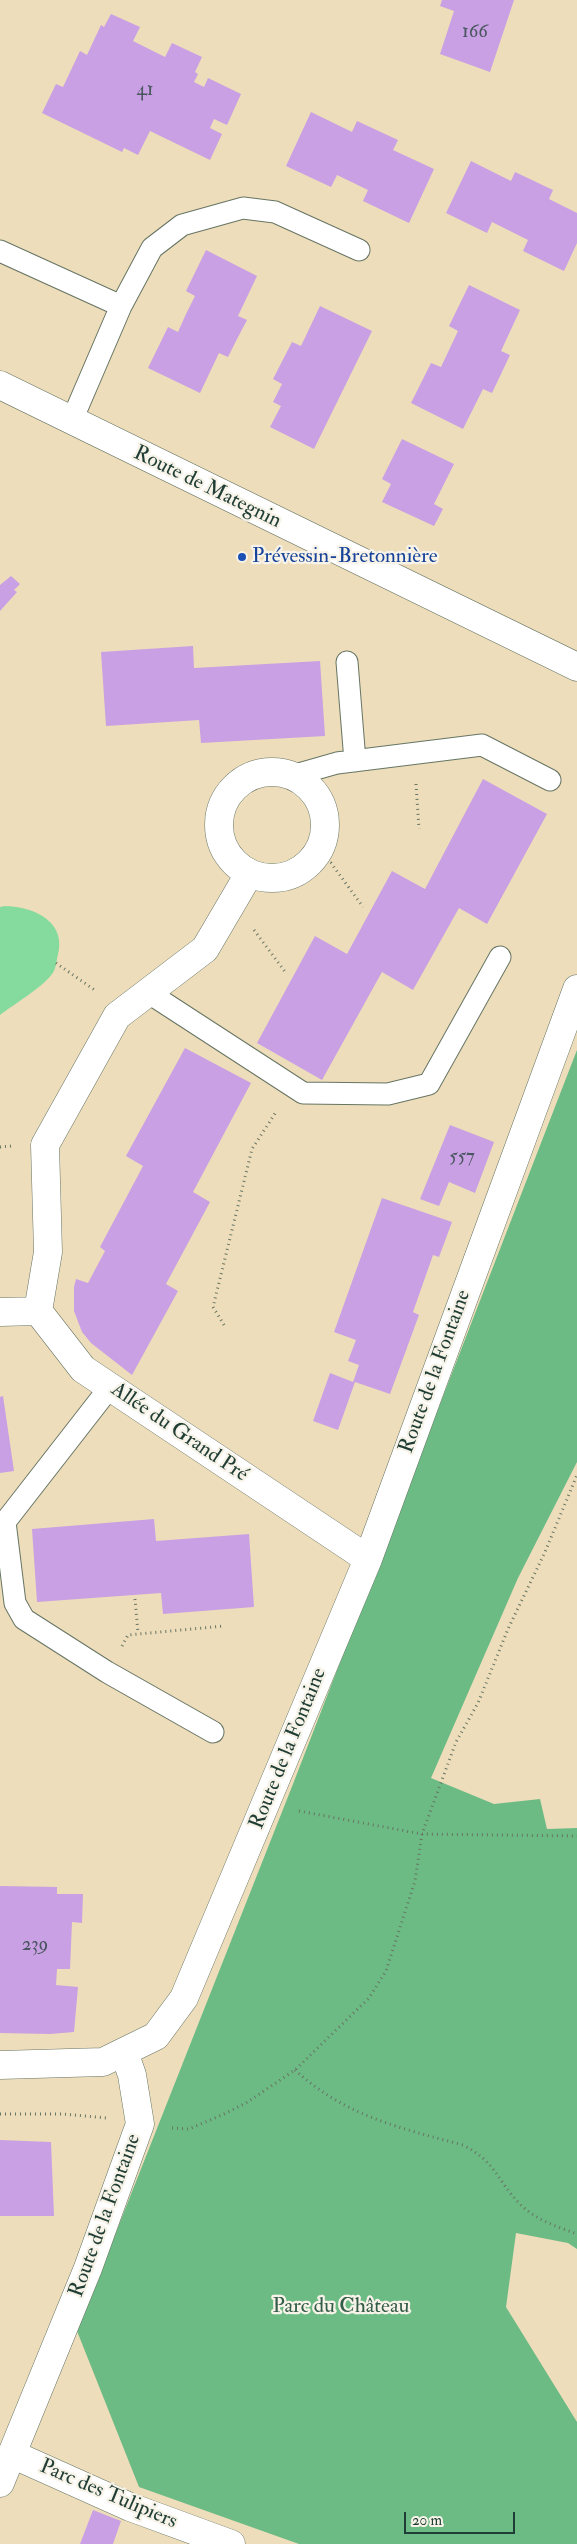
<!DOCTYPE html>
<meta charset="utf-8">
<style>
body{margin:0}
#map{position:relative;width:577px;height:2544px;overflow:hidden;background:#edddbb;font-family:"IM FELL Double Pica",serif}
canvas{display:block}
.scale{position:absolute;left:404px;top:2512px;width:111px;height:22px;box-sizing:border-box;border:2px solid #1f3d34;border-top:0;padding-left:6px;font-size:15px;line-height:18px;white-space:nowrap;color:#1f3d34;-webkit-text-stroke:4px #f7f3e8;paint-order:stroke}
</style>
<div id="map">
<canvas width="577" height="2544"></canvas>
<div class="scale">20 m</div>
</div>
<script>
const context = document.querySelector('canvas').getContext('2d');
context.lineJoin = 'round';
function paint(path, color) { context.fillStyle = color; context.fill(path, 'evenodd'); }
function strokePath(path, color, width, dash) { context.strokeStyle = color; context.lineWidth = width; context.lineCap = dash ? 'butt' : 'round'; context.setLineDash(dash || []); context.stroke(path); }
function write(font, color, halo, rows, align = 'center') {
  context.font = font + ' "IM FELL Double Pica",serif'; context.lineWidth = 4.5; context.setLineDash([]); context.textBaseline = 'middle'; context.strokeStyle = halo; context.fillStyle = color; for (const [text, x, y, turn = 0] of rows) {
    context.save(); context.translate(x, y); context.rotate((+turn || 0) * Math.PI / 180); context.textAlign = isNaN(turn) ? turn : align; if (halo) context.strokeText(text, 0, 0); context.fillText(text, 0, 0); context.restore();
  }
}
paint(new Path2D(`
 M5 906C35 907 69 922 57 959 56 964 55 971 52 974 43 987 13 1005 0 1015V907Z`), '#85db9e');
paint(new Path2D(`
 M577 1050V1462L518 1578 431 1778 494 1804 540 1799 547 1829 577 1828V2249L568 2243 516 2233 506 2307 577 2422V2544H299L139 2487 77 2331 293 1784Z`), '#6cbb85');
paint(new Path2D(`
 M442 0H514L490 72 440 54 454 11 440 6Z
 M111 14 140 27 133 41 165 57 172 43 202 57 195 72 198 74 194 82 204 87 208 78 241 94 227 125 214 119 210 128 222 134 210 160 150 131 138 155 124 148 122 152 42 113 56 84 63 87 80 51 87 55 101 25 104 27Z
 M311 112 352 132 357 121 398 140 393 150 434 169 409 223 363 201 368 190 337 175 331 187 286 166Z
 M471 161 511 181 515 172 553 190 549 199 577 213V243L564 271 523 251 528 240 492 222 487 233 446 213Z
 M206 250 257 276 238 316 247 320 237 339 228 357 219 353 200 393 148 368 168 327 178 332 186 314 195 296 186 291Z
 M469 285 520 310 501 351 510 355 492 393 483 389 463 429 411 403 431 363 441 367 458 331 449 326Z
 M320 306 372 331 314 449 270 427 281 406 273 402 282 384 273 379 292 342 301 346Z
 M402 439 454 464 434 504 443 509 434 526 382 502 391 484 382 479Z
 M11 576 20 584 14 590 17 592 0 611V585Z
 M193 646 194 668 320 661 325 736 201 743 199 720 106 726 101 652Z
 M483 779 547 814 487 924 459 908 413 990 382 972 322 1080 257 1043 315 936 347 954 392 871 425 889Z
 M185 1048 251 1083 193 1192 210 1202 166 1284 178 1291 132 1375 91 1343 82 1332 74 1311V1287L76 1279 88 1283 105 1251 100 1247 143 1166 126 1156Z
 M450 1125 494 1142 475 1193 449 1182 439 1206 420 1199Z
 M382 1198 452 1222 439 1257 433 1255 413 1312 419 1315 390 1394 355 1382 338 1430 313 1421 330 1373 353 1382 359 1365 348 1361 356 1340 334 1332Z
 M3 1396 14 1471 0 1473V1397Z
 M154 1519 156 1541 249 1534 254 1607 163 1614 161 1593 37 1602 32 1529Z
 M0 1886 57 1887V1894H83L82 1923 72 1922 70 1969H57L56 1985 78 1987 74 2032 50 2034 0 2033Z
 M0 2140 51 2142 54 2216H0Z
 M93 2510 121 2521 113 2544H80Z`), '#c9a0e3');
const service = new Path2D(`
 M0 251 121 306
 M72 420 121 306 152 248 182 225 243 208 275 212 359 250
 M347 662 355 761
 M295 775 337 763 482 745 550 780
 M149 993 303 1093 388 1094 429 1084 500 957
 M110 1387 5 1522 15 1603 24 1619 107 1672 213 1732`);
const minor = new Path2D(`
 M0 385 577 667
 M219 825a53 53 0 1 1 106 0a53 53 0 1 1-106 0Z
 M38 1311 48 1252 45 1145 117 1016 205 949 249 874
 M0 1312 38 1311 83 1369 368 1559
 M0 2065 103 2062 156 2036 184 1998 368 1559 577 989
 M14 2455 130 2507 231 2544
 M0 2483 88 2268 140 2124 132 2075 124 2052`);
strokePath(service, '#677563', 23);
strokePath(minor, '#677563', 29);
strokePath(new Path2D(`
 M416 784 419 829
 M317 856 331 863 363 907
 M254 930 286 973
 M56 963 96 991
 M0 1147 12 1146
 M224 1325 213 1307 252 1149 276 1112
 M135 1599 138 1633
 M122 1646 128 1635 224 1626
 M299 1811 422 1834 577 1836
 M295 2070C345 2116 400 2128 463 2145 496 2162 496 2179 519 2203 533 2219 558 2227 577 2234
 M0 2114H63L107 2118
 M172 2128 189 2129 222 2115 246 2103 295 2070 369 1998 386 1971 415 1881 422 1834 456 1742 478 1703 508 1629 545 1552 577 1475`), '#677563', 3, [1, 4]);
strokePath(service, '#fff', 21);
strokePath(minor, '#fff', 28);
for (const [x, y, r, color] of [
 [242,557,5,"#1a4fb4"]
]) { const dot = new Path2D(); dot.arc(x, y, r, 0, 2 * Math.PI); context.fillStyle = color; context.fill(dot); strokePath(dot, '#f7f3e8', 2); }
write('19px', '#4a5660', null, [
 ["166",475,33],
 ["41",145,91],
 ["557",462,1158],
 ["239",35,1946]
]);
write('21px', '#1f3d34', '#f7f3e8', [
 ["Route de Mategnin",207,488,26],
 ["Route de la Fontaine",436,1372,-70],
 ["Allée du Grand Pré",179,1433,34],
 ["Route de la Fontaine",289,1749,-68],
 ["Route de la Fontaine",106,2216,-70],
 ["Parc des Tulipiers",108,2495,23]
]);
write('21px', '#164399', '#f7f3e8', [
 ["Prévessin-Bretonnière",252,557]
], 'left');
write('21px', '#335d49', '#f7f3e8', [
 ["Parc du Château",341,2307]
]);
</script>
